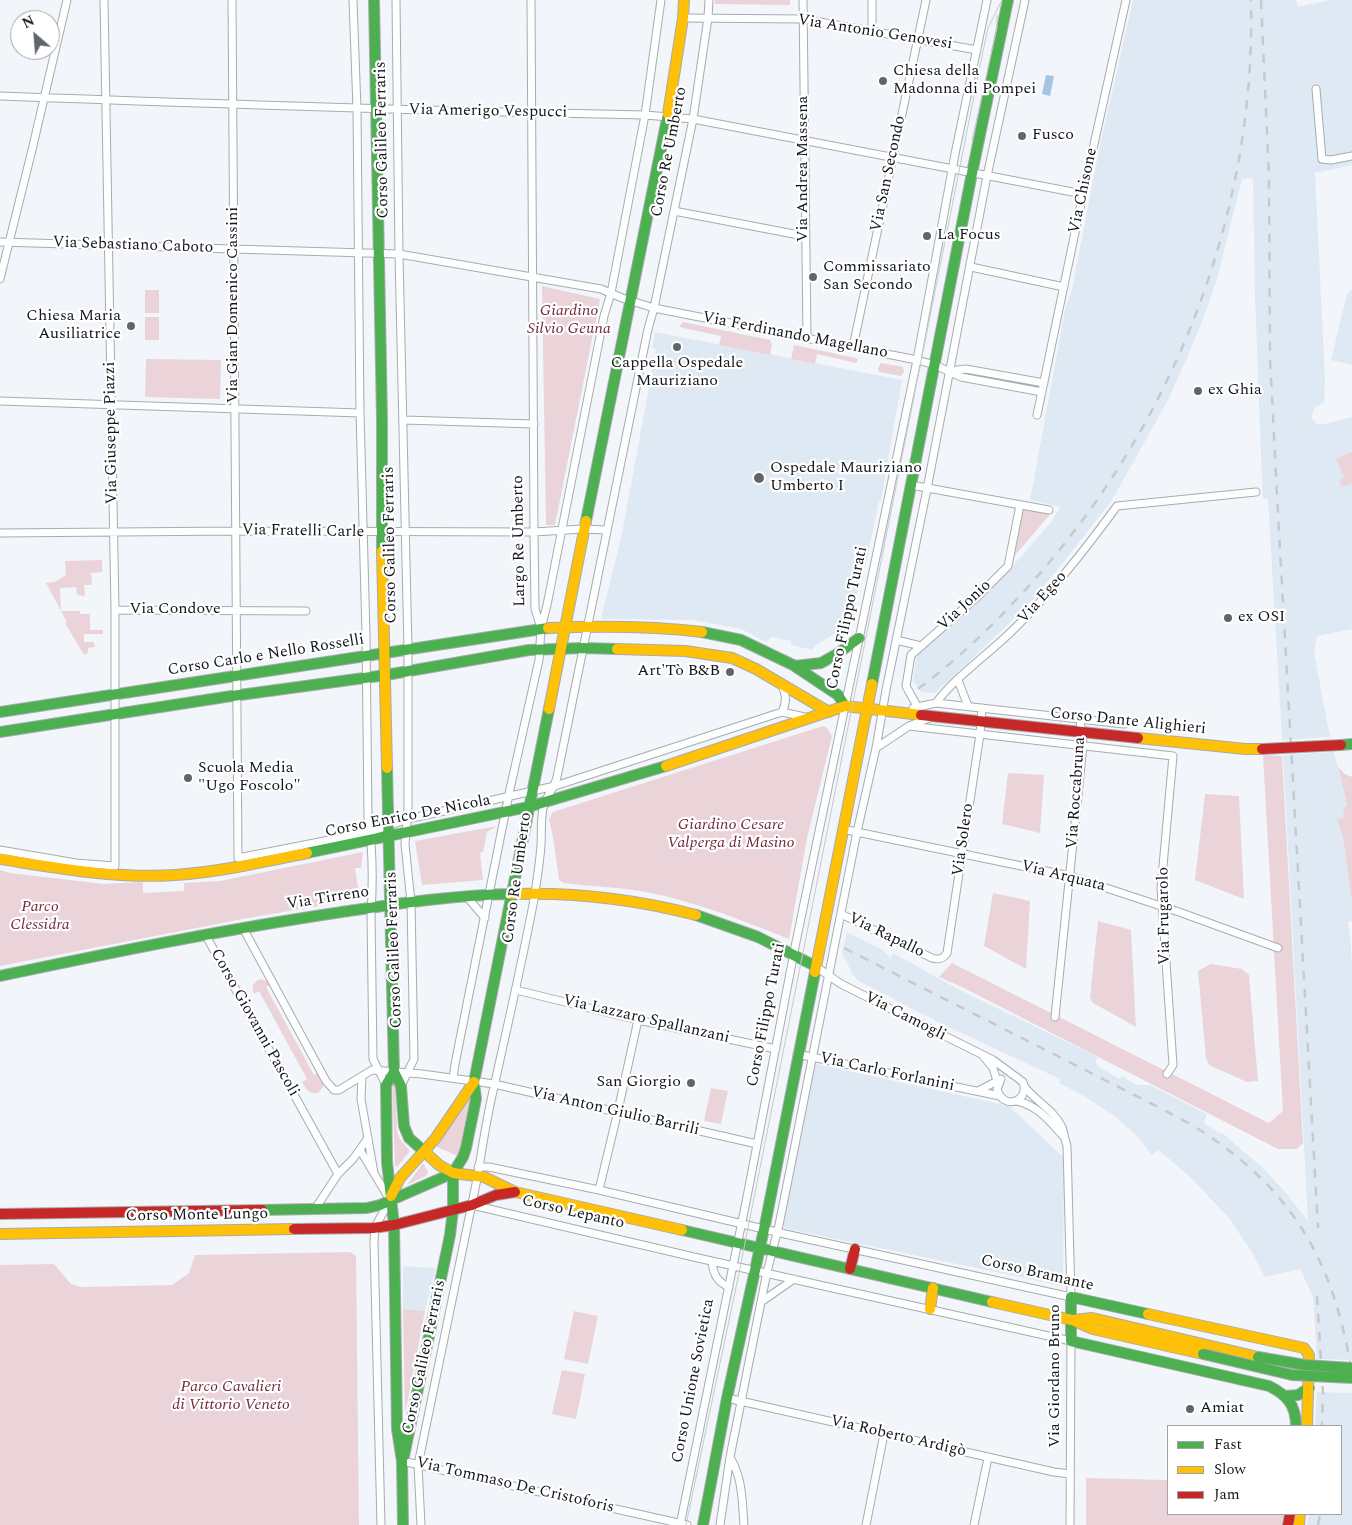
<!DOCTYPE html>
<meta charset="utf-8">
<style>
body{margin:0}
#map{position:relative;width:1352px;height:1525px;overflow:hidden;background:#f2f6fa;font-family:Spectral,serif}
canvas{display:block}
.legend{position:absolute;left:1167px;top:1425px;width:175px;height:90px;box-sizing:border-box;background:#fff;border:1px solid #a1a2a3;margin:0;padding:6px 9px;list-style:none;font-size:15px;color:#131619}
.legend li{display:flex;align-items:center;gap:10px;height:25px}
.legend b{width:25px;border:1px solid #a1a2a3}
.north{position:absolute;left:10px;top:10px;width:50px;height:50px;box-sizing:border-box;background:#fff;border:1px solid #a1a2a3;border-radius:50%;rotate:333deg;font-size:14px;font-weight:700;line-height:20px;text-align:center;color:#131619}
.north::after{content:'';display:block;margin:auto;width:18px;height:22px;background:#616468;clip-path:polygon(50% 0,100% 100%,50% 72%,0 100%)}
</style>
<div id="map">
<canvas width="1352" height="1525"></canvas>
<ul class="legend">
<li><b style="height:6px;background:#4caf50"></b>Fast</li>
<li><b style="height:6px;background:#ffc107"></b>Slow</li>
<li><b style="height:6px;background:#c62828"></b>Jam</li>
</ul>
<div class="north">N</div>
</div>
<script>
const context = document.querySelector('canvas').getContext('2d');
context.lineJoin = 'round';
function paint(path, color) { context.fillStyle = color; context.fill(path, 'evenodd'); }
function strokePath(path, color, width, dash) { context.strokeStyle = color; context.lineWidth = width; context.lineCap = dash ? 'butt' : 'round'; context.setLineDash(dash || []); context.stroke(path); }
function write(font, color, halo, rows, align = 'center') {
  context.font = font + ' Spectral,serif'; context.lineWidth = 4.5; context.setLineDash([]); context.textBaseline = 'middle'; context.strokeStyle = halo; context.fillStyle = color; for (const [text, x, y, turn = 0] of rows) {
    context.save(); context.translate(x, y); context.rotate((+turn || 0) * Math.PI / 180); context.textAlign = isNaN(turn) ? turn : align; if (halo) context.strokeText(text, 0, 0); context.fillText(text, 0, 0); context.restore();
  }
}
paint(new Path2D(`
 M1133 0H1296L1298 7 1330 0H1352V165L1315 173 1325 379 1324 403 1315 407 1311 417 1316 424H1325L1352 417V629L1317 636 1314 653 1330 737 1282 740 1268 499H1263L1262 482 1255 297 1253 178 1242 179 1217 279 1205 314 1187 358 1167 402 1112 500 1063 563 1027 606 958 672 935 693 921 692 913 681 917 653 968 610 1011 568 1052 521 1060 507 1030 500 1065 310 1072 289 1099 150Z
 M1352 289V365L1331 360 1347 294Z
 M655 332 902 380 881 501H879L866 565H865L859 582 852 624H849L814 647 813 650 791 645V641L771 637 766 642 741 629 693 620 601 619 621 539 656 349 652 348Z
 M1334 752 1347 805 1344 817 1337 819 1343 838 1352 901V921L1348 922 1351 944 1352 968V1360L1317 1359 1313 1297 1300 1269 1265 1277 1253 1254 1229 1218 1191 1178 1159 1150 1152 1155 1135 1134 1113 1115 1084 1096 1059 1083 1060 1079 936 1021 859 981 853 975 842 953 847 932 883 950 890 958 893 953 958 989 1098 1057 1096 1060 1097 1066 1120 1079 1122 1076 1137 1085H1150L1207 1114 1204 1123 1220 1134 1222 1133 1263 1168 1286 1193 1308 1221 1283 755Z
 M812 1063 1009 1106 1064 1158 1063 1286 783 1228Z
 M403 1266 436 1268 425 1311 403 1309Z
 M1317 1392 1352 1393V1525H1307L1309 1514H1341V1426H1315Z`), '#dfe9f3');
paint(new Path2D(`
 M715 0H790V5L715 4Z
 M542 286 600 299 555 525H546Z
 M145 290H159V313H145Z
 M145 317H159V340H145Z
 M683 322 770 340 772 344 770 355 719 345 721 336 679 327Z
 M794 345 856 358 858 360 856 363 817 354 815 364 791 359Z
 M146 359 221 360 220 399 145 397Z
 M881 363 903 367 904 372 901 376 879 372 878 368Z
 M1352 452V483L1342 487 1339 480 1344 477 1336 459Z
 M1022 507 1052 512 1011 560Z
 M102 560V572L91 573 92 585H84L85 596 77 595 76 587 60 588 61 611H80V614H90V630H103V634H84V642H94L95 647 88 648V653L84 655 65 623 67 622 46 583 55 582 66 575 65 561Z
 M823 726 826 727 832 736 807 838 789 939C744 921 699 903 651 893 623 887 593 887 564 883L559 880 553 837 549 819 553 812Z
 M1263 755 1282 756 1303 1143 1297 1149H1278L964 988 939 977 952 963 1269 1123 1283 1111Z
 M1338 767 1345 774 1352 777V901L1343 838 1337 819 1344 817 1343 810 1347 805Z
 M1008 773 1044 775 1040 833 1002 824Z
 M1205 794 1239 796 1244 899 1195 880Z
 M497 826 487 832 483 852 480 853 483 880 422 885 415 841Z
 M363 852 361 868H355L360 899 248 918 0 966V870L10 873 104 884 143 882V893L184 891V883L220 881Z
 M993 893 1030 901 1026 969 984 946Z
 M1098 921 1131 930 1136 1027 1093 1003 1090 997Z
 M1211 964 1242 969 1249 975 1258 1081 1247 1082 1209 1065 1206 1058 1198 971Z
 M260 979 269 982 271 985 266 987 314 1075 320 1072 323 1079V1087L318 1093C308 1094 306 1089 302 1082L307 1079 259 991 254 994C251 987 253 982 260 979Z
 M392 1080H395L397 1131 400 1139 410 1151 397 1167 395 1166Z
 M711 1088 728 1091 721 1124 704 1121Z
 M471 1094 458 1156 437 1147V1145L456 1119 464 1103Z
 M423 1163 428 1172 426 1176 407 1185Z
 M350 1252 356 1256 359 1525H0V1265L54 1264 71 1284 81 1287 172 1285 189 1273 195 1255Z
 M403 1309 425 1311 405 1414Z
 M574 1311 598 1316 588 1364 564 1359Z
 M562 1370 585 1374 576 1419 552 1414Z
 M1086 1478 1168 1480V1514H1284L1282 1525H1086Z`), '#ead4d9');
paint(new Path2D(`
 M1046 75 1054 76 1050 96 1042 94Z`), '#a5c4e2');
const street = new Path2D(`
 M232 0 238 858 370 832 408 819 555 786 782 712 809 718
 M353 0 357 109 360 413 366 634 368 818C373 849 373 882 371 914L373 1059 386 1085
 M396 0 399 254 408 649V809L405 844 411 902 414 1059 401 1086
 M531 0 534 532 535 609 541 628
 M803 0 807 338
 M683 18 803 19 977 50
 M872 32V0
 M1316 89 1322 159 1331 160 1352 156
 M0 96C215 104 430 111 645 115L693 119 1083 194
 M674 211 804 236
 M0 242 399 254 601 289 622 298 654 308 917 360 935 365 961 377 1042 392
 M971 267 1064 287
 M0 279 32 150 67 0
 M853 347 926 0
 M950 371 966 369 1044 383
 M0 401 360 413
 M1037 415 1083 194 1126 0
 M404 420 534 424
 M911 485 1049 510
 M0 533 235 531 534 532 582 529 606 530
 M115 610 306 611
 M896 640 921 646
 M958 680 968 706
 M782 685C786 695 787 702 782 712
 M936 703C956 676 989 654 1014 629 1052 592 1085 550 1117 506L1256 492
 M917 706 906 686 911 655 978 596 1008 566 1020 505
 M913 708 936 703 1124 724
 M909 726 1173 756 1161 888 1173 1065 1167 1074
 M876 748 909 726 932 717
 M842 829 1070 876 1179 912 1278 948
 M0 850 76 863 115 866V610L104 0
 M467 897 485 918
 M841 914 932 958C939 960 943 959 947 953L980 734 982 708
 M243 928 326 1081 334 1090H339L372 1070 422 1074 494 1084 757 1144
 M205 934 338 1174
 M815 966 841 984 993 1060 1023 1082C1030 1102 1003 1111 997 1089L1001 1079
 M516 990 638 1020 776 1049
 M1055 1017 1083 746 1080 719
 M797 1054 1000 1096
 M984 1057 993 1068 998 1084
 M362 1076 361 1099 374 1173
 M453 1078 455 1064 510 789 539 660 541 628 547 605 604 316 611 293 645 115 661 0
 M978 1091 999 1080
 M1017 1101C1038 1106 1049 1120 1063 1136
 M360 1150 390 1200 375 1227 374 1242 381 1525
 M478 1167H489L599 1190 785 1234 1071 1297 1067 1146C1065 1140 1064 1133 1062 1127 1054 1110 1035 1101 1024 1086
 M599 1190 617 1115 638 1020
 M472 1205 698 1258 1071 1341 1070 1525
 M315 1209 338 1174 353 1159 368 1138
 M712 1261C713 1274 717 1282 729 1287
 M761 1302 794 1279
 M727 1398 1054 1472 1070 1474
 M730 1457C743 1479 742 1501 744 1525
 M402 1461 687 1525
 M421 1525 418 1465 476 1184C482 1152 486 1119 494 1087 508 1023 523 959 535 894 537 878 540 861 541 845 542 831 540 818 544 804 548 794 555 787 557 777L648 329 654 308 693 119 708 18 709 0
 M680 1525 746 1202 796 942 917 360 955 154 987 0
 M720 1525 730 1457 767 1272 779 1225 798 1130 857 832 876 748 886 690 927 489 987 176 1025 0
 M866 1525 884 1434
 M974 1525 988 1458`);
const fast = new Path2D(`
 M374 0 382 419V551
 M586 521 668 114
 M702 632 741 640 793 665 838 695 845 706
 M795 666 821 663 837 654 859 638
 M872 684 972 173 1008 0
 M0 712 548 628
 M0 732 225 697 386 675 529 650 583 648 617 649
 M1341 745 1352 744
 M387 768 394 1072 401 1086 404 1126 409 1138 427 1154
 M307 853 528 807 666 766
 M696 915 758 937 815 966
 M0 976C114 952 227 929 342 912 397 904 454 895 511 894
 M394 1072 386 1085 387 1162 394 1225 397 1429 402 1461 403 1525
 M262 1210 367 1208 380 1205 453 1173 463 1157 466 1148 476 1099 474 1082 549 709
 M682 1230 992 1302
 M1148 1314 1071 1297V1341L1269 1386C1287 1395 1296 1405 1296 1426
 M1286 1396 1298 1395 1309 1388
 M404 1456 450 1235 453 1210V1173
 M703 1525 727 1398 766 1220 815 972`);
const slow = new Path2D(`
 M668 114 683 18 684 0
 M382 551 387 768
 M548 628C599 626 651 626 702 632
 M617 649 685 651 732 658 756 669 829 712
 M549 709 586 521
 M1138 738 1245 749H1262
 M666 766 845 706 921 715
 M0 859C58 868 116 879 175 875 219 872 263 862 307 853
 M511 894C574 892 635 899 696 915
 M815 972 872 684
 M427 1154 439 1165 453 1173 484 1177 515 1192 682 1230
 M391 1196 400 1178 435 1139 474 1082
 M0 1234 294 1229
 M992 1302 1072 1320 1093 1329 1203 1354
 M930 1309 933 1288
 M1148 1314 1304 1348 1309 1355 1307 1426
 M1073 1320 1092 1318 1258 1357
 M1299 1525 1300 1514`);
const jam = new Path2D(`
 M921 715 1138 738
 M0 1214 262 1210
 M294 1229 373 1228 394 1225 472 1205 496 1195 515 1192
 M850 1269 855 1249
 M1288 1525 1290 1514`);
strokePath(street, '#a8abaf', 9);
strokePath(fast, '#a8abaf', 12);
strokePath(slow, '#a8abaf', 12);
strokePath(jam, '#a8abaf', 12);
strokePath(street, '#fdfefe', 7);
strokePath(fast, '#4caf50', 10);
strokePath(slow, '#ffc107', 10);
strokePath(jam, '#c62828', 10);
strokePath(new Path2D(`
 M972 140 997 28V15
 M686 1525 739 1273 982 56 988 28 1002 0`), '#c8c9ca', 1);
strokePath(new Path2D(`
 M1261 0 1269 178 1270 358 1277 496 1318 1228
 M918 689C966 653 1008 611 1047 565 1180 408 1256 206 1251 0
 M844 948 1166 1111C1178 1118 1191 1124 1203 1132 1296 1193 1335 1266 1352 1374
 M1317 1296 1323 1394 1322 1426
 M1318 1525 1320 1514`), '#c8c9ca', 2.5, [9, 9]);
const fastBridge = new Path2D(`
 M1203 1354 1292 1375 1352 1378
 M1258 1357 1305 1365 1352 1368`);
const jamBridge = new Path2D(`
 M1262 749 1341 745`);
strokePath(fastBridge, '#a8abaf', 12, []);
strokePath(jamBridge, '#a8abaf', 12, []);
strokePath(fastBridge, '#4caf50', 10);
strokePath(jamBridge, '#c62828', 10);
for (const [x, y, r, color] of [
 [883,81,5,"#616468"],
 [1022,136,5,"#616468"],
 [927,236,5,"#616468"],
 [813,277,5,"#616468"],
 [131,326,5,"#616468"],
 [677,347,5,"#616468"],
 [1198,391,5,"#616468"],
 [759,478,6,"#616468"],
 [1228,618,5,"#616468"],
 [730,672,5,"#616468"],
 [188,778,5,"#616468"],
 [691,1083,5,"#616468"],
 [1190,1409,5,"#616468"]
]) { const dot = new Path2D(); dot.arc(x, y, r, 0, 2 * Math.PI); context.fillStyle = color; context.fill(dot); strokePath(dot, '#fff', 2); }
write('16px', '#131619', '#fff', [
 ["Via Antonio Genovesi",875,33,9],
 ["Via Amerigo Vespucci",488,112,1],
 ["Corso Galileo Ferraris",383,140,-91],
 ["Corso Re Umberto",670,152,-79],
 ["Via Andrea Massena",804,169,-90],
 ["Via San Secondo",889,174,-78],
 ["Via Chisone",1084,191,-78],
 ["Via Sebastiano Caboto",133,246,2],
 ["Via Gian Domenico Cassini",234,305,-90],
 ["Via Ferdinando Magellano",795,336,11],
 ["Via Giuseppe Piazzi",112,433,-91],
 ["Via Fratelli Carle",303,532,1],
 ["Largo Re Umberto",520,541,-91],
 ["Corso Galileo Ferraris",391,545,-91],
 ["Via Egeo",1043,598,-48],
 ["Via Jonio",965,606,-43],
 ["Via Condove",175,610],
 ["Corso Filippo Turati",848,618,-78],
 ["Corso Carlo e Nello Rosselli",266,656,-9],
 ["Corso Dante Alighieri",1128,722,6],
 ["Via Roccabruna",1077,793,-86],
 ["Corso Enrico De Nicola",408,817,-11],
 ["Via Solero",964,840,-82],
 ["Via Arquata",1063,877,14],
 ["Corso Re Umberto",518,878,-82],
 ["Via Tirreno",328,899,-9],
 ["Via Frugarolo",1165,916,-91],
 ["Via Rapallo",886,936,26],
 ["Corso Galileo Ferraris",395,950,-92],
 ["Corso Filippo Turati",767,1015,-79],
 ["Via Camogli",905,1017,27],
 ["Via Lazzaro Spallanzani",646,1020,13],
 ["Corso Giovanni Pascoli",254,1023,61],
 ["Via Carlo Forlanini",887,1073,12],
 ["Via Anton Giulio Barrili",615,1112,13],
 ["Corso Lepanto",573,1213,13],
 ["Corso Monte Lungo",197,1216,-1],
 ["Corso Bramante",1037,1274,13],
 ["Corso Galileo Ferraris",425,1357,-78],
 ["Via Giordano Bruno",1056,1376,-90],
 ["Corso Unione Sovietica",694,1381,-79],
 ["Via Roberto Ardigò",898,1437,13],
 ["Via Tommaso De Cristoforis",515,1486,13]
]);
write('16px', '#131619', '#fff', [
 ["Chiesa della",893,72],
 ["Madonna di Pompei",893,90],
 ["Fusco",1032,136],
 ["La Focus",937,236],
 ["Commissariato",823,268],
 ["San Secondo",823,286],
 ["Chiesa Maria",121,317,"right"],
 ["Ausiliatrice",121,335,"right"],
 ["Cappella Ospedale",677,364,"center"],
 ["Mauriziano",677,382,"center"],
 ["ex Ghia",1208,391],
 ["Ospedale Mauriziano",770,469],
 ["Umberto I",770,487],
 ["ex OSI",1238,618],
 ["Art'Tò B&B",720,672,"right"],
 ["Scuola Media",198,769],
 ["\"Ugo Foscolo\"",198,787],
 ["San Giorgio",681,1083,"right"],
 ["Amiat",1200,1409]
], 'left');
write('italic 16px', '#732939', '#fff', [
 ["Giardino",569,312],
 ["Silvio Geuna",569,330],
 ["Giardino Cesare",731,826],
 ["Valperga di Masino",731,844],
 ["Parco",40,908],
 ["Clessidra",40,926],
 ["Parco Cavalieri",231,1388],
 ["di Vittorio Veneto",231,1406]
]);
</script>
